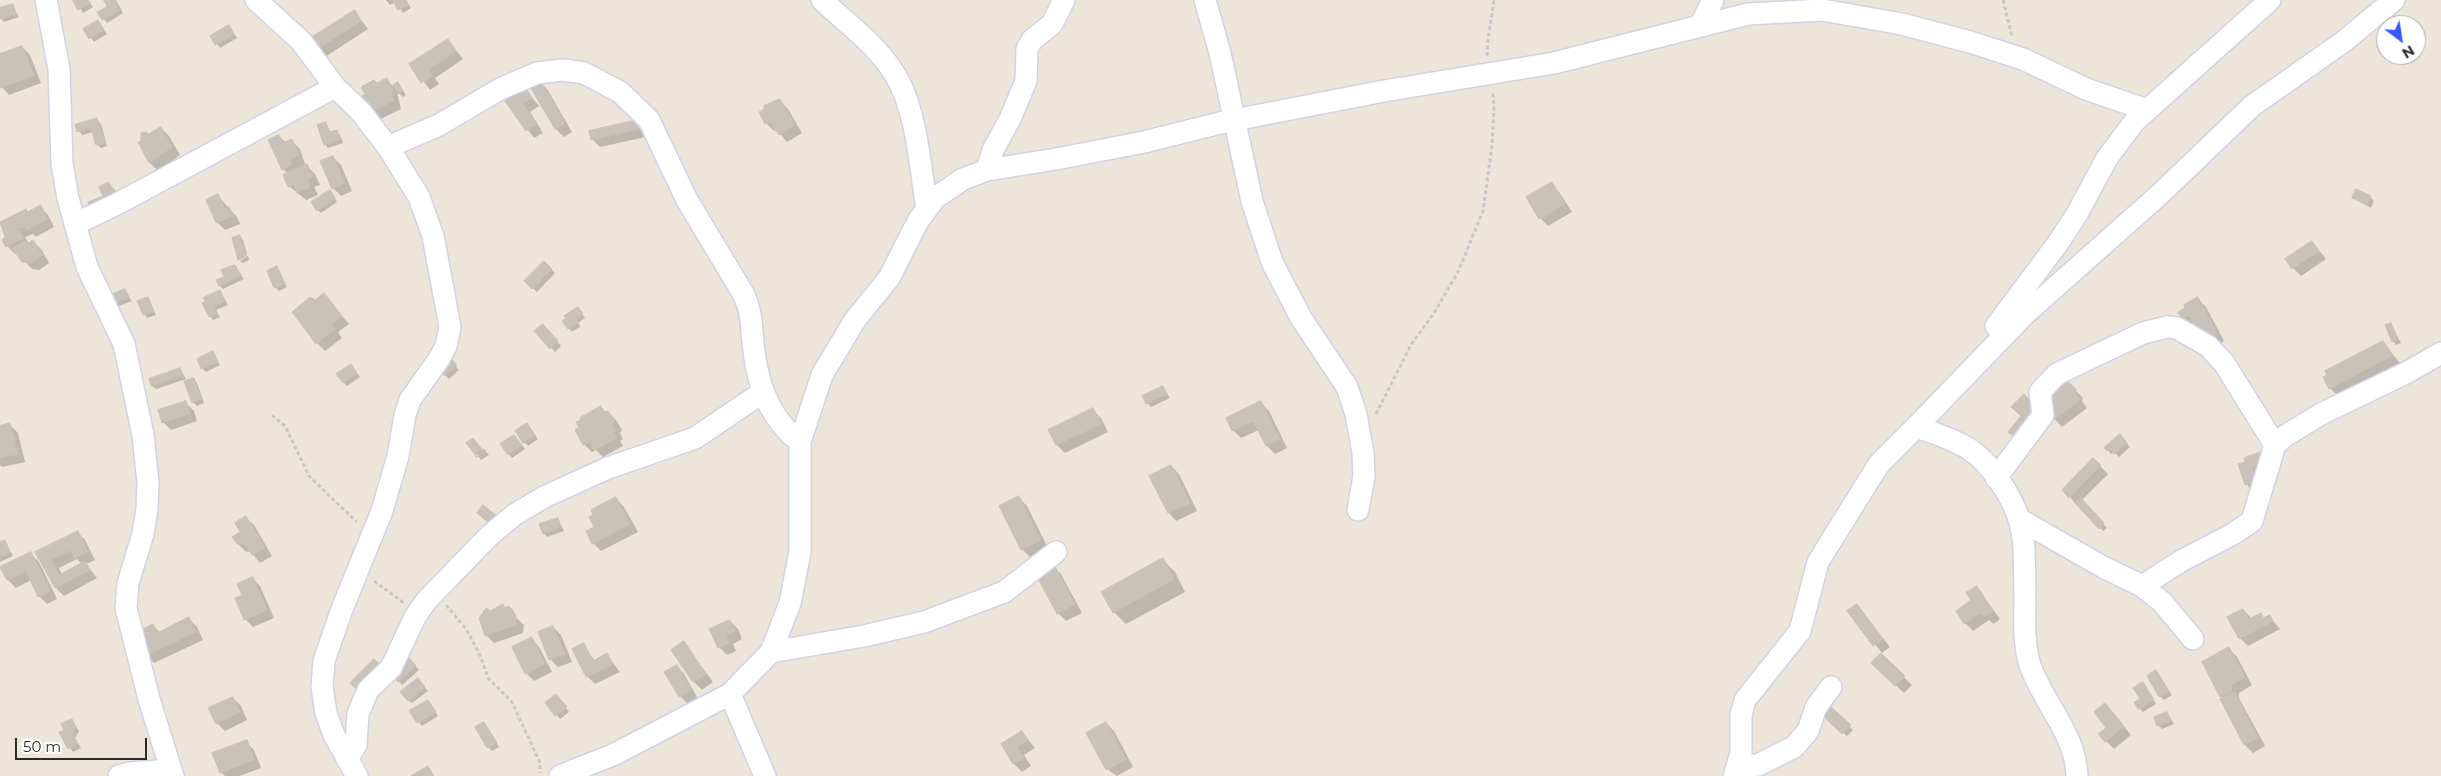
<!DOCTYPE html>
<style>
body{margin:0}
#map{position:relative;width:2441px;height:776px;overflow:hidden;background:#eee5da;font-family:Montserrat,sans-serif}
canvas{display:block}
.north{position:absolute;left:2376px;top:15px;width:50px;height:50px;box-sizing:border-box;background:#fff;border:1px solid #aaa;border-radius:50%;rotate:149deg;font-size:14px;font-weight:700;line-height:20px;text-align:center;color:#2a2a2a}
.north::after{content:'';display:block;margin:auto;width:18px;height:22px;background:#355bff;clip-path:polygon(50% 0,100% 100%,50% 72%,0 100%)}
.scale{position:absolute;left:15px;top:738px;width:132px;height:22px;box-sizing:border-box;border:2px solid #2a2a2a;border-top:0;padding-left:6px;font-size:15px;line-height:18px;white-space:nowrap;color:#2a2a2a;-webkit-text-stroke:4px #fff;paint-order:stroke}
</style>
<div id="map">
<canvas width="2441" height="776"></canvas>
<div class="north">N</div>
<div class="scale">50 m</div>
</div>
<script>
const context = document.querySelector('canvas').getContext('2d');
context.lineJoin = 'round';
function paint(path, color) { context.fillStyle = color; context.fill(path, 'evenodd'); }
function strokePath(path, color, width, dash) { context.strokeStyle = color; context.lineWidth = width; context.lineCap = dash ? 'butt' : 'round'; context.setLineDash(dash || []); context.stroke(path); }
paint(new Path2D(`
 M76 0H88L93 7 83 13Z
 M105 0H116L123 13 107 23 99 12 109 7Z
 M386 0H406L411 8 403 13 396 2 390 5Z
 M12 5 19 17 4 22 1 18 0 9Z
 M355 12 368 29 325 57 317 49Z
 M98 21 107 34 94 42 85 30Z
 M229 26 237 38 220 48 212 37Z
 M448 40 463 59 435 78 439 84 430 90 411 64Z
 M22 47 30 55 41 83 9 95 0 85V55Z
 M386 80 393 86 398 83 406 95 403 97 397 92 401 109 379 120 371 112 377 85Z
 M539 81 547 89 572 132 564 137 556 129 530 86Z
 M525 89 539 106 530 112 543 133 534 138 507 101Z
 M780 101 788 109 802 133 787 142 777 130 774 131 766 123Z
 M645 119 655 135 600 147 592 139Z
 M97 120 101 124 107 146 101 148 97 144 93 132 82 135 76 126Z
 M325 123 331 133 336 131 340 135 343 143 328 148 325 144Z
 M161 128 169 136 180 155 158 171 150 163 140 143Z
 M279 136 286 143 292 141 300 149 305 164 315 174 320 185 314 187 318 195 306 200 289 186 288 174 283 169Z
 M333 157 341 165 352 191 341 196 333 188Z
 M109 184 117 192 124 208 105 197Z
 M1551 184 1559 192 1572 212 1548 226 1540 218Z
 M218 196 237 217 240 224 225 230 217 222Z
 M333 196 337 202 321 213 318 210Z
 M2370 197 2374 201 2371 208 2353 198Z
 M40 207 48 215 54 227 36 237 33 234 25 237 29 244 33 241 41 249 49 263 39 270 32 269 17 253 15 254 7 246V237L0 224 26 210 28 213Z
 M240 237 243 240 247 254 240 260 233 239Z
 M2312 242 2326 259 2301 276 2293 268Z
 M248 256 249 260 243 263 240 261Z
 M544 262 555 273 537 292 525 281Z
 M235 266 244 279 223 289 220 286Z
 M276 268 287 287 279 291 275 287Z
 M125 291 132 301 119 306 116 303Z
 M220 291 228 305 216 310 220 317 213 320 210 316Z
 M324 295 349 324 338 332 342 338 325 351 317 343 315 301Z
 M148 299 156 315 147 318 139 302Z
 M2198 299 2206 307 2224 341 2211 347 2195 324 2191 326 2183 318Z
 M581 312 585 318 578 323 581 326 572 332 569 328 568 319Z
 M2390 324 2401 343 2396 345 2393 341Z
 M543 326 561 346 555 352 536 331Z
 M2382 342 2400 363 2338 396 2330 388Z
 M213 353 220 365 206 372 202 368Z
 M450 360 459 370 449 379 440 369Z
 M180 369 186 379 156 389 152 386 150 380Z
 M354 369 360 377 347 386 343 382Z
 M194 379 197 383 204 403 197 406 193 402Z
 M2070 385 2083 398 2082 401 2087 408 2062 427 2048 412Z
 M1163 387 1170 398 1151 407 1147 403Z
 M186 403 194 411 197 421 171 430 163 422Z
 M1261 403 1269 411 1287 448 1275 454 1267 446 1259 430 1241 438 1233 430Z
 M601 408 616 420 622 430 620 433 623 439 620 441 623 446 603 457 596 450 592 452 584 444Z
 M1093 410 1101 418 1108 432 1065 453 1057 445 1050 430Z
 M10 425 18 433 25 462 2 467 0 465V427Z
 M530 428 538 439 528 446 524 442Z
 M2120 436 2130 447 2119 457 2114 452 2111 454 2106 448Z
 M518 440 525 449 512 458 509 454Z
 M468 443 484 450 489 455 481 460Z
 M2265 453 2254 492 2246 484 2240 465Z
 M2093 459 2108 474 2082 500 2107 528 2103 531 2063 490Z
 M1171 466 1179 474 1197 511 1176 521 1169 513Z
 M1019 498 1027 506 1048 548 1030 557 1022 549Z
 M616 499 624 507 638 532 601 551 593 543 595 527Z
 M246 518 254 525 272 556 260 563 250 551 246 552 238 544Z
 M558 519 564 531 547 537 544 533Z
 M77 532 85 540 95 560 86 564 97 578 64 596 56 588 37 552ZM77 559 82 564 62 575 59 568Z
 M4 541 13 556 0 562V543Z
 M31 554 39 562 57 599 47 604 39 596 31 580 16 588 8 580Z
 M1163 560 1175 572 1185 592 1126 624 1114 612Z
 M1053 566 1061 574 1082 613 1066 621 1058 613 1037 575Z
 M252 578 260 586 274 618 253 627 245 619 244 596Z
 M1977 587 2000 619 1994 624 1989 620 1973 631 1965 623Z
 M502 605 524 625 523 633 494 643 486 635 490 612Z
 M1857 605 1890 647 1882 653 1849 611Z
 M2243 610 2251 618 2260 614 2265 619 2269 616 2280 629 2248 646 2240 638Z
 M189 619 197 627 203 640 154 663 146 655 153 625 160 633Z
 M730 621 738 629 742 639 733 644 736 651 727 655 719 647Z
 M553 627 561 635 572 662 558 667 550 659Z
 M532 639 539 647 552 672 534 681 526 673Z
 M684 643 713 682 702 690 694 682Z
 M583 645 595 661 607 655 620 672 595 684 587 676Z
 M2229 649 2237 657 2252 685 2239 693V698L2265 746 2253 753 2245 745 2221 696Z
 M1881 655 1912 685 1904 693 1873 663Z
 M412 662 419 670 402 685 395 676Z
 M677 666 684 674 698 699 688 704 680 696Z
 M2156 671 2172 695 2164 700 2160 696Z
 M421 683 428 691 412 703 408 700Z
 M2146 688 2156 704 2143 712 2139 708Z
 M233 698 241 706 247 720 225 731 217 723Z
 M560 700 569 712 560 719 547 703Z
 M428 701 438 716 422 726 411 712Z
 M1831 709 1853 730 1847 736 1825 716Z
 M2113 713 2131 735 2114 749 2106 741Z
 M2167 713 2174 724 2162 729 2158 725Z
 M71 720 79 731 75 738 81 748 73 752 61 733 65 730Z
 M1106 723 1114 731 1133 767 1117 776 1107 769Z
 M484 724 499 747 492 751 488 747Z
 M1022 732 1035 748 1024 755 1031 766 1022 772 1014 764 1002 744Z
 M246 742 254 750 261 768 240 776H225L221 772Z`), '#0003');
const building = new Path2D(`
 M73 0H88L90 3 78 10Z
 M104 0H115L120 10 102 20 97 12 107 7Z
 M393 0H406L408 5 398 10Z
 M13 4 16 14 0 19V8Z
 M355 10 361 21 316 50 309 39Z
 M98 20 104 30 89 39 83 29Z
 M229 25 234 34 215 45 210 36Z
 M448 39 456 51 428 70 432 76 421 83 409 64Z
 M22 46 34 75 0 88V54Z
 M387 78 393 90 391 94 394 100 370 113 362 96 365 94 361 87 374 80 377 83Z
 M539 79 565 123 555 129 529 85Z
 M398 82 403 91 398 94 393 85Z
 M525 87 532 98 523 104 536 124 526 131 505 101Z
 M780 99 795 125 779 135 770 121 765 124 759 112 764 109V106Z
 M97 118 105 143 96 145 91 128 77 132 75 125Z
 M646 118 648 127 591 140 589 131Z
 M326 122 329 132 337 130 340 139 324 145 317 125Z
 M161 127 172 147 149 163 138 142 141 141V133L146 132 148 134Z
 M279 135 283 143 292 139 299 155 290 159 292 165 282 170 268 140Z
 M333 156 345 183 332 189 320 161Z
 M307 164 313 177 307 179 310 187 297 193 294 185 288 187 283 175Z
 M109 182 117 200 92 211 88 202 103 196 99 187Z
 M1552 182 1565 204 1539 219 1526 197Z
 M2356 189 2371 196 2367 205 2352 198Z
 M330 190 335 198 317 211 311 202Z
 M218 194 225 209 229 207 233 216 216 223 206 200Z
 M41 205 47 219 27 230 25 226 18 229 23 238 6 247 2 240 5 237 0 222 26 209 27 212Z
 M240 235 246 256 238 260 232 238Z
 M33 240 42 255 31 263 22 262 12 248 25 241 27 244Z
 M2312 241 2319 251 2292 269 2285 259Z
 M544 261 552 269 532 289 524 281Z
 M235 265 241 275 219 286 216 280 224 277 221 270Z
 M277 266 285 284 274 288 267 271Z
 M125 289 129 297 115 304 111 295Z
 M220 290 225 301 214 306 217 313 209 317 202 303 205 301 203 298Z
 M324 293 342 316 331 324 335 329 316 344 292 312 310 297 315 300Z
 M148 297 154 311 143 315 137 301Z
 M2198 297 2217 333 2202 340 2189 315 2182 319 2178 312 2185 308 2184 305Z
 M578 307 583 314 576 319 578 322 568 329 562 321 566 318 564 316Z
 M2391 323 2398 339 2392 342 2385 325Z
 M543 324 558 341 550 349 534 331Z
 M2383 341 2393 355 2329 389 2323 377 2327 375 2325 371Z
 M213 351 218 362 201 369 197 359Z
 M450 358 457 365 445 376 438 369Z
 M351 364 357 373 343 383 336 374Z
 M180 368 183 375 151 386 149 379Z
 M194 378 201 399 192 403 184 381Z
 M2065 379 2076 389 2075 392 2080 400 2053 420 2046 412 2045 393Z
 M1163 386 1167 394 1146 404 1142 396Z
 M2024 394 2040 411 2017 439 2008 432 2021 416 2011 407Z
 M186 401 190 414 162 423 158 410Z
 M1261 401 1280 439 1266 446 1253 421 1232 431 1226 418Z
 M601 406 604 412 608 411 615 421 612 424 616 431 613 432 616 438 594 450 589 442 583 445 575 430 579 427 576 422 581 420 580 418Z
 M1093 408 1101 424 1056 445 1048 430Z
 M10 423 18 454 0 458V426Z
 M527 423 535 435 523 443 515 431Z
 M2120 434 2127 443 2114 454 2110 449 2107 451 2104 448Z
 M514 435 522 445 508 455 500 444Z
 M473 438 484 452 477 457 466 443Z
 M484 449 486 451 476 457 475 454Z
 M2265 451 2269 462 2252 468 2256 482 2245 485 2238 464 2245 462 2244 458Z
 M2093 458 2101 465 2069 498 2062 490Z
 M1171 465 1190 503 1168 513 1149 476Z
 M1019 496 1041 540 1021 550 999 506Z
 M616 497 630 524 592 544 586 531 594 527 589 517 593 515 591 510Z
 M2081 498 2104 523 2099 529 2074 502Z
 M483 505 497 516 490 524 477 513Z
 M246 516 265 548 252 555 244 543 237 544 232 537 240 532 235 523Z
 M558 518 561 527 543 534 539 524Z
 M78 531 88 552 74 558 71 550 51 560 59 575 85 561 90 570 55 588 35 552Z
 M5 540 10 552 0 557V542Z
 M31 552 50 591 38 597 26 571 7 580 0 567Z
 M1163 558 1174 579 1113 613 1101 592Z
 M1054 565 1075 604 1057 614 1036 575Z
 M253 577 267 610 244 620 235 598 242 595 237 584Z
 M1977 586 1993 611 1985 616 1980 613 1964 624 1956 611 1971 600 1966 593Z
 M503 604 505 608 508 606 512 609 516 616 515 625 485 636 479 618 486 608 490 611Z
 M1857 604 1883 639 1873 646 1847 611Z
 M2243 609 2249 619 2261 613 2263 618 2270 615 2273 621 2239 639 2227 617Z
 M189 617 196 632 145 656 139 631 153 624 157 633Z
 M730 620 735 631 726 635 729 643 718 648 709 629Z
 M553 626 565 654 549 660 538 632Z
 M532 637 545 664 525 674 512 647Z
 M684 641 706 674 693 682 671 650Z
 M584 643 593 661 607 653 613 664 586 677 572 649Z
 M2229 647 2245 677 2231 685 2232 691 2220 697 2202 662Z
 M1881 653 1905 676 1895 686 1871 663Z
 M408 657 416 666 398 682 393 676 395 668Z
 M374 659 385 670 361 693 350 683Z
 M677 665 691 690 679 697 664 672Z
 M2156 670 2169 691 2159 697 2147 676Z
 M418 678 425 687 408 701 400 692Z
 M2143 682 2154 700 2138 709 2134 702 2140 699 2133 688Z
 M2235 692 2258 738 2244 745 2220 699Z
 M556 694 567 707 555 716 545 703Z
 M233 697 240 712 216 724 208 708Z
 M428 700 436 712 417 723 409 711Z
 M2105 703 2124 726 2105 742 2098 734 2106 728 2094 712Z
 M1831 707 1851 725 1842 734 1823 716Z
 M2167 712 2171 720 2157 726 2154 717Z
 M72 719 76 727 72 734 78 744 68 749 59 732 64 730 61 724Z
 M484 722 497 743 487 748 475 727Z
 M1106 722 1126 759 1106 770 1086 733Z
 M1022 731 1028 740 1017 747 1024 758 1013 764 1001 744Z
 M247 740 254 760 220 773 212 753Z
 M428 766 434 776H411Z`);
paint(building, '#c9c2ba');
strokePath(building, '#c9c1b3', 1);
const minor = new Path2D(`
 M46 0 59 69 62 164 68 198 87 267 124 344 143 435 148 483 147 509 143 534 128 583 126 608 149 699 173 776
 M256 0 301 41 335 87 361 112 388 147 419 197 433 236 450 327 446 346 439 359 410 400 405 415 398 456 382 511 342 609 324 661 322 687 326 713 334 735 357 776
 M822 0C846 23 876 44 894 73 917 109 920 167 927 209
 M1205 0 1220 53 1252 201 1272 262 1301 318 1347 387 1356 414 1363 453 1364 476 1358 510
 M1700 26 1713 0
 M388 147 439 125 500 89 537 73 563 70 584 73 620 92 649 120 687 200 744 295C753 315 751 330 754 351 758 386 771 420 800 442
 M987 170 993 150 1010 119 1026 81 1027 49 1032 40 1052 24 1064 0
 M75 224 117 204 335 87
 M1996 326 2058 243 2077 214 2107 158 2135 121 2270 0
 M1996 478 2043 415 2040 392 2057 374 2143 333 2167 327 2177 328 2208 346 2224 363 2275 445
 M2019 519 2103 567 2142 586 2162 602 2193 639
 M2142 586 2181 561 2233 534 2252 521 2275 445 2285 436 2321 414 2408 372 2441 353
 M771 652 864 636 924 622 1004 592 1056 552
 M730 694 765 776
 M348 758 356 745 358 714 368 690 391 668 415 617 426 601 489 536 514 515 544 497 608 468 695 438 763 392
 M1737 768 1758 765 1794 747 1808 731 1816 707 1831 687
 M119 776 130 773 171 770
 M560 776 615 754 730 694 771 652 790 603 800 552V442L822 375 855 320 889 278 918 221 935 198 963 179 987 170 1056 159 1144 142 1224 122 1384 91 1554 63 1748 14 1822 10 1902 24 1970 42 2023 59 2086 89 2147 110
 M1734 776 1741 753V715L1745 700 1800 631 1818 562 1879 464 1926 417
 M2077 776C2076 733 2041 701 2029 662 2023 639 2025 617 2025 594 2024 571 2026 541 2019 519 2011 495 1990 462 1969 449 1953 439 1934 433 1916 427L2025 314 2159 195 2252 106 2343 42 2394 0`);
strokePath(minor, '#cfd3e4', 24);
strokePath(new Path2D(`
 M2003 0 2012 36
 M1487 56 1488 40 1494 0
 M1376 414 1411 345 1434 313 1458 272 1483 211 1492 146 1494 110 1493 91
 M272 415 285 426 309 476 357 522
 M374 581 404 603
 M446 605 466 629 480 655 488 678 512 702 540 763V773`), '#c8c8c8', 3, [4, 2.5]);
strokePath(minor, '#fff', 21);
</script>
